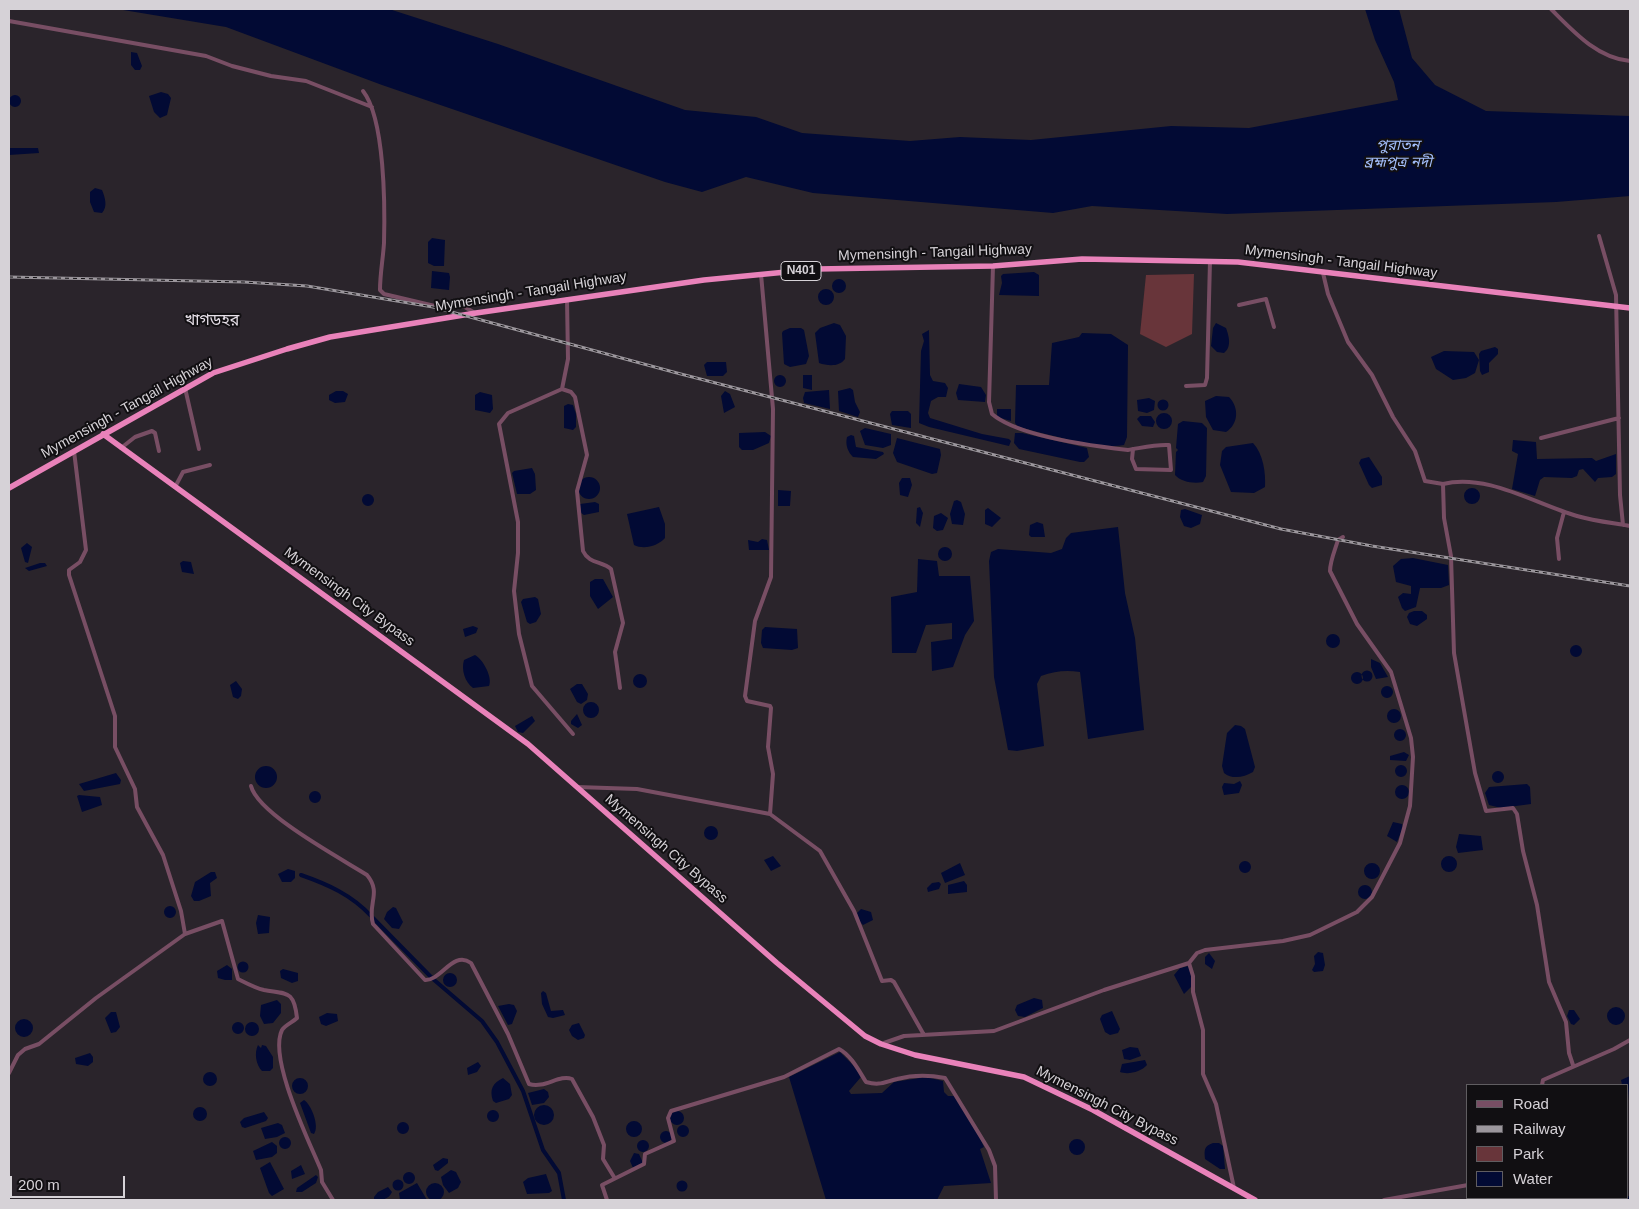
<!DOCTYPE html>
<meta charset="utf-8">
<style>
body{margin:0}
#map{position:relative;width:1639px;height:1209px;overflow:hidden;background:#2a242b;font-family:Helvetica,sans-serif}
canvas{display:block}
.frame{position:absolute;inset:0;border:10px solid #d6d2d7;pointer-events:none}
.legend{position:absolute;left:1466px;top:1084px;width:162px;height:115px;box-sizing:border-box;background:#110f12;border:1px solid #605d61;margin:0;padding:6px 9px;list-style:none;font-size:15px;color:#d6d2d7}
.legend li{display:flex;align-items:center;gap:10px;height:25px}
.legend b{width:25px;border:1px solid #605d61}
.scale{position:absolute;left:10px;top:1176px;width:115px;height:22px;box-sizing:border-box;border:2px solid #d6d2d7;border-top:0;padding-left:6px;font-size:15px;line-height:18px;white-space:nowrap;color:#d6d2d7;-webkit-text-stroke:4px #110f12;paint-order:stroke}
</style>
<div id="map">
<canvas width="1639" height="1209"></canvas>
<div class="frame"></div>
<ul class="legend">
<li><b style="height:6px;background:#784e64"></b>Road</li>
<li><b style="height:6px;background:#9b969c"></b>Railway</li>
<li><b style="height:14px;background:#68353a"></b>Park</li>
<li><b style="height:14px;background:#020a34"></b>Water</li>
</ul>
<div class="scale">200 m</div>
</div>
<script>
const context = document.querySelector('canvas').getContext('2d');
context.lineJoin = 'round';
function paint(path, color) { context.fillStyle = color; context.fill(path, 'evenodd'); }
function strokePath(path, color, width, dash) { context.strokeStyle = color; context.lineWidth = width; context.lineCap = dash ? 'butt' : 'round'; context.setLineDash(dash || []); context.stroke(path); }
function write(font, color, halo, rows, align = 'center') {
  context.font = font + ' Helvetica,"Noto Sans Bengali",sans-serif'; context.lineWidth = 4; context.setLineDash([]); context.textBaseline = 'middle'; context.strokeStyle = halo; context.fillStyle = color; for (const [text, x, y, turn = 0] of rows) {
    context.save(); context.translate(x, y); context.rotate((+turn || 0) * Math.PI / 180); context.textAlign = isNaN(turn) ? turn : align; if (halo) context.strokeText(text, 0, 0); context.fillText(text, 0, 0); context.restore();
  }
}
paint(new Path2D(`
 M1194 274 1192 334 1166 347 1140 334 1146 275Z`), '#68353a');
paint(new Path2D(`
 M117 9H389L498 44 685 110 756 117 802 133 910 141 960 137 1031 140 1171 126 1249 128 1398 100 1394 82 1375 40 1365 9H1399L1412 58 1435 85 1486 111 1630 116V196L1556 202 1227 214 1092 206 1053 213 813 193 746 177 702 192 665 182 382 85 226 27Z
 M131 52 137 53 142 66 140 70H135L131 65Z
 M161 92 168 94 171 98 167 115 160 118 154 112 149 96Z
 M9 101a6 6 0 1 1 12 0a6 6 0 1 1-12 0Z
 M9 148H38L39 153 9 155Z
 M95 188 102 190C105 197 108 207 102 213L94 212 90 202V192Z
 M432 238 445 240 444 266H434L428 263V242Z
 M432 271 449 273 450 277 449 290 431 288Z
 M1034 272 1039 275V296L999 295 1002 283 1001 276 1003 274Z
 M832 286a7 7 0 1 1 14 0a7 7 0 1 1-14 0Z
 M818 297a8 8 0 1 1 16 0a8 8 0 1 1-16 0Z
 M834 323 840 325 846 336 845 359C839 367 828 366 819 363L815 333 820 328Z
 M1216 323 1226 328C1229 336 1232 347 1224 353L1217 352 1211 346 1213 328Z
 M790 328H801L804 330 809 356 806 364 790 367 784 364 782 333 783 331Z
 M929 330 930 375 933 381 945 383 948 388 946 397H938L931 401 928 413 930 418 982 434 1009 439 1011 441 1009 446 929 427 919 423 921 351 924 341 922 334Z
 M1082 333 1111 334 1128 345 1127 437 1124 445C1097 450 1045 433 1018 427L1015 423 1016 385H1049L1052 343 1079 337Z
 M1495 347 1498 349V354L1489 363V372L1482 375 1480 371 1479 354 1481 351Z
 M1444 351 1474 352 1479 360 1475 373 1466 378 1453 380 1436 369 1431 357Z
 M707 362H726L727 372 723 376H707L704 365Z
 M803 375H812V390L803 388Z
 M774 381a6 6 0 1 1 12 0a6 6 0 1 1-12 0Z
 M959 384 981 387 986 395 985 402 958 400 956 393Z
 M850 388 853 390 855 402 860 412 858 417 839 411 838 391Z
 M829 390 830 409 804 403 803 398 805 392Z
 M336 391H343L348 394 345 402 335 403 329 400V395Z
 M725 391 730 394 735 407 724 413 721 396Z
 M480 392 492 395 493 409 490 413 475 410V395Z
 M1216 396 1229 397C1239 407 1239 424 1226 432L1213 430 1206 417 1205 401Z
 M1149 398 1155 401 1154 410 1147 413 1138 411 1137 400Z
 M1157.5 405a5.5 5.5 0 1 1 11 0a5.5 5.5 0 1 1-11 0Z
 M568 404 573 405 576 414V427L573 430 564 428V406Z
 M997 409H1011V421L997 417Z
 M892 411H908L911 414V428L892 425 890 414Z
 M1156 421a8 8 0 1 1 16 0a8 8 0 1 1-16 0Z
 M1140 416H1151L1155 422 1153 427 1142 426 1137 419Z
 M1183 421 1202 423 1207 428 1206 476 1203 482C1194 484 1181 482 1175 475L1176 452 1178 450 1176 448 1178 424Z
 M865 428 891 434V445L883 448 865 445 860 431Z
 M765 432 771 436 769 443 753 450H742L739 447V433Z
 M1015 433H1022L1087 448 1089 457 1084 462H1080L1019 449 1014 443Z
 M851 435 854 436 856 447 883 452 884 454 876 459 853 457C848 452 845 445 847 437Z
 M897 438 940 449 941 455 937 473 932 474 897 462 893 453Z
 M1513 440 1536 442 1537 459 1592 458 1596 461 1616 454V474L1612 477 1598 478 1595 482 1583 469 1579 470 1577 476 1572 478 1544 477 1540 480 1535 496 1512 489 1518 454 1512 451Z
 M1253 443C1263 453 1266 473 1265 487L1254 493 1231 492 1220 465 1222 451 1226 447Z
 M1369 457 1382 477V485L1372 488 1369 485 1359 463 1361 459Z
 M532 468 535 474 536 490 530 494H517L512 473 514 471Z
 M578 488a11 11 0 1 1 22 0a11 11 0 1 1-22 0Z
 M902 478H910L912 485 908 497 900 495 899 483Z
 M1464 496a8 8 0 1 1 16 0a8 8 0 1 1-16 0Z
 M778 490 791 491 790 506H778Z
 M362 500a6 6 0 1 1 12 0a6 6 0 1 1-12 0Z
 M957 500 961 502 965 514 963 525 952 524 950 514 954 501Z
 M595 502 599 504V512L584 515 581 513 580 504Z
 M659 507 665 524V538C658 546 644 550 634 545L627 514Z
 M920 507 923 513 920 527 916 523 917 508Z
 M988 508 1001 518 992 527 985 524V510Z
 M1185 509 1202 515 1200 524 1191 528 1184 526 1180 517 1181 510Z
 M941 513 948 518 943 530 937 531 933 528 934 516Z
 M1037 522 1043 524 1045 537H1031L1029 535 1030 525Z
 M1118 527 1125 593 1135 638 1144 730 1088 739 1080 672C1066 670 1055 671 1041 676L1037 684 1044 746 1017 751 1008 750 994 677 989 561 991 552 998 549 1051 553 1062 549 1066 538 1071 533Z
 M762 539 767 540 769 550H749L748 540 758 542Z
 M27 543 32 547 28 563 25 562 21 548Z
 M938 554a7 7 0 1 1 14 0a7 7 0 1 1-14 0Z
 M1413 558 1448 565 1449 585 1441 588H1420L1416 607 1405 611 1402 608 1398 597 1403 593 1411 594V586L1396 582 1393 566 1401 559Z
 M918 559 937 561 939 576H970L974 621 965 635 953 667 932 671 931 642 952 639V623L926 625 916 653H892L891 597 917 592Z
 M183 561 191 562 194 574 182 572 180 563Z
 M40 563H45L47 566 29 571 25 568Z
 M595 579H603L613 597 598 609 590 596V582Z
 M535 597 538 599 541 614 536 622 530 624 527 622 521 602 523 599Z
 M1414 611H1422L1427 615V619L1417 626 1410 624 1407 617 1409 613Z
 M473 626 478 628 476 633 465 637 463 629Z
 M765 627 797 629 798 648 792 650 763 648 761 643 762 630Z
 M1326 641a7 7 0 1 1 14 0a7 7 0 1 1-14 0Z
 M1570 651a6 6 0 1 1 12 0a6 6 0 1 1-12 0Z
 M475 655C483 659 493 678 489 686L473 688C465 682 461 670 464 660Z
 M1371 659 1380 663 1388 677 1376 679 1371 667Z
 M1361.5 676a5.5 5.5 0 1 1 11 0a5.5 5.5 0 1 1-11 0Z
 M1351 678a6 6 0 1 1 12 0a6 6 0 1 1-12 0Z
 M633 681a7 7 0 1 1 14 0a7 7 0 1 1-14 0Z
 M236 681 242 689 241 696 238 699 233 697 230 685Z
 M577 684H582L588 694 587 700 581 704 577 702 570 689Z
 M1381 692a6 6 0 1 1 12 0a6 6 0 1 1-12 0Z
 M583 710a8 8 0 1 1 16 0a8 8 0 1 1-16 0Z
 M1387 716a7 7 0 1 1 14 0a7 7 0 1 1-14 0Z
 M577 714 582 725 578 728 571 724V721Z
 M532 716 535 721 523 733 518 732 515 726Z
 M1235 725 1241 726 1245 729 1255 767 1253 772C1244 777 1233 780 1224 773L1222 766 1227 733Z
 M1394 735a6 6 0 1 1 12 0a6 6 0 1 1-12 0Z
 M1404 752 1409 755 1406 761 1390 760V756Z
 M1395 771a6 6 0 1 1 12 0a6 6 0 1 1-12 0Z
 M255 777a11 11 0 1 1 22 0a11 11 0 1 1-22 0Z
 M1492 777a6 6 0 1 1 12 0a6 6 0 1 1-12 0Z
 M116 773 121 780 120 784 84 791 79 784Z
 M1240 781 1242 785 1239 793 1224 795 1222 787 1224 783 1234 784Z
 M1527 784 1530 787 1531 804 1501 808 1489 805 1485 793 1489 787Z
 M1395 792a7 7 0 1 1 14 0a7 7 0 1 1-14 0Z
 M309 797a6 6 0 1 1 12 0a6 6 0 1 1-12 0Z
 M79 795 100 797 102 805 82 812 77 796Z
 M1393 822 1402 824 1403 827 1397 842 1387 836Z
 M704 833a7 7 0 1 1 14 0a7 7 0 1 1-14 0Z
 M1459 834 1481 836 1483 850 1458 853 1456 847Z
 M773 856 781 866 771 871 764 860Z
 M1441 864a8 8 0 1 1 16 0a8 8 0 1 1-16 0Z
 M1239 867a6 6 0 1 1 12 0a6 6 0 1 1-12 0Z
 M1364 871a8 8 0 1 1 16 0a8 8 0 1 1-16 0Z
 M960 863 965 875 945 883 941 873Z
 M288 869 295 871V878L291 882H282L278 874Z
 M211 872H215L217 878 210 883 211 896 199 901H194L191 896 195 882Z
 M964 881 967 885V892L948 894V885Z
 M939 882 941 884 939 889 928 892 927 888 932 883Z
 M1358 892a7 7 0 1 1 14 0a7 7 0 1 1-14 0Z
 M164 912a6 6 0 1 1 12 0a6 6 0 1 1-12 0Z
 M393 907 396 908 403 922 399 929 392 928 384 919 387 912Z
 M861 909 871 912 873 920 863 925 860 922 857 913Z
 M258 915 270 917 269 933 258 934 256 923Z
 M1318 952 1323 953 1325 965 1323 971 1314 972 1312 970 1315 964 1314 956Z
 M1209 953 1215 961 1212 969 1205 964V957Z
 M237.5 967a5.5 5.5 0 1 1 11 0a5.5 5.5 0 1 1-11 0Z
 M227 965 232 969V980H225L218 978 217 971Z
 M1189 966 1191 971V987L1184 994 1174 975 1180 968Z
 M283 969 298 973V981L292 983 281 978 280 971Z
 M443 980a7 7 0 1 1 14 0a7 7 0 1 1-14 0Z
 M543 991 546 993 551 1011 563 1010 565 1015 553 1018 548 1017 542 1004 541 993Z
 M1034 998 1042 1000 1043 1008 1025 1017 1018 1016 1015 1010 1017 1005Z
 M277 1000 281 1004V1013L273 1023 264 1024 260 1016 261 1005Z
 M509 1004 514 1005 517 1011 512 1024 508 1025 498 1006Z
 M1607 1016a9 9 0 1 1 18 0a9 9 0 1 1-18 0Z
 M1569 1010H1574L1580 1019 1574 1025 1571 1024 1567 1016Z
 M1112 1011 1120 1029 1118 1033 1110 1035 1105 1032 1100 1019 1102 1015Z
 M111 1012H116L120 1027 116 1032 111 1033 105 1018Z
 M327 1013 337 1014 338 1021 326 1026 321 1024 319 1017Z
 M15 1028a9 9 0 1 1 18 0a9 9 0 1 1-18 0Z
 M232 1028a6 6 0 1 1 12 0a6 6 0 1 1-12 0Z
 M245 1029a7 7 0 1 1 14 0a7 7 0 1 1-14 0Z
 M579 1023 585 1035 584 1038 578 1040 572 1036 569 1030 572 1025Z
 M258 1045 261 1048 262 1045 266 1046 273 1057V1068L270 1071H262C256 1065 254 1053 258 1045Z
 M1130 1047 1138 1048 1141 1056 1130 1060 1124 1059 1122 1050Z
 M840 1052 855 1067 861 1077 849 1091 851 1094 882 1093 894 1082 926 1077 943 1081 944 1092 948 1096H954L975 1127 984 1147 980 1149 991 1183 944 1186 937 1200H826L789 1077Z
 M90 1053 93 1057V1062L88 1066 76 1064 75 1058Z
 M1145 1060 1147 1065C1141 1072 1128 1075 1120 1072L1122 1064Z
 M478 1062 481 1066 477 1072 468 1075 467 1068Z
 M203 1079a7 7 0 1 1 14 0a7 7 0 1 1-14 0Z
 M1630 1076V1100H1629L1628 1085H1622L1621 1080Z
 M292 1086a8 8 0 1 1 16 0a8 8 0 1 1-16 0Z
 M503 1078 510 1084 512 1095 509 1099 496 1103 493 1101C489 1089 493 1083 503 1078Z
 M544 1089 548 1092 549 1097 544 1103 532 1105 528 1093Z
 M304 1100C311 1104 320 1126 314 1134L311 1133 300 1103Z
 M534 1115a10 10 0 1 1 20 0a10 10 0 1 1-20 0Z
 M193 1114a7 7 0 1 1 14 0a7 7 0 1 1-14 0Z
 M487 1116a6 6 0 1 1 12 0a6 6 0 1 1-12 0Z
 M670 1118a7 7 0 1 1 14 0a7 7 0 1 1-14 0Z
 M264 1112 268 1118 266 1121 245 1128 242 1127 240 1122 244 1118Z
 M626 1129a8 8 0 1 1 16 0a8 8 0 1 1-16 0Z
 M397 1128a6 6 0 1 1 12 0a6 6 0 1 1-12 0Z
 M278 1123 282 1125 285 1133 277 1137 265 1139 261 1128Z
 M677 1131a6 6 0 1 1 12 0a6 6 0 1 1-12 0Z
 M660 1137a6 6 0 1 1 12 0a6 6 0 1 1-12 0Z
 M279 1143a6 6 0 1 1 12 0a6 6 0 1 1-12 0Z
 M1069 1147a8 8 0 1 1 16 0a8 8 0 1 1-16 0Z
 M637 1146a6 6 0 1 1 12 0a6 6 0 1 1-12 0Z
 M272 1142 277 1146V1153L272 1157 256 1160 253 1151Z
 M1213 1143H1219L1223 1146 1225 1169H1220L1205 1159C1204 1150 1204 1146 1213 1143Z
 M634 1153 639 1154 643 1163 633 1168 630 1161Z
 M443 1158 448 1159V1163L438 1171 435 1170 433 1165Z
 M270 1162 284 1189 272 1196 269 1193 260 1168Z
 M301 1165 305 1174 292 1179 291 1171Z
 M451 1170 456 1172 461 1182 458 1188 449 1193 443 1185 441 1177Z
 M403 1178a6 6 0 1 1 12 0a6 6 0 1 1-12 0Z
 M546 1174 552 1191 549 1193 527 1194 523 1182 528 1178Z
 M316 1175 318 1177 316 1183 302 1192H296L297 1188Z
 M392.5 1185a5.5 5.5 0 1 1 11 0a5.5 5.5 0 1 1-11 0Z
 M676.5 1186a5.5 5.5 0 1 1 11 0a5.5 5.5 0 1 1-11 0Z
 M417 1183 427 1200H400L399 1193Z
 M426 1192a9 9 0 1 1 18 0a9 9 0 1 1-18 0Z
 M388 1187 392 1192C388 1200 382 1200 374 1200V1197L378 1192Z`), '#020a34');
strokePath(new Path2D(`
 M301 875C327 884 352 895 371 916
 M372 917 432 978
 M433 979 482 1021 497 1042 523 1091 543 1150 559 1173 564 1200
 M1624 1200 1630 1198`), '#020a34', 4);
strokePath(new Path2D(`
 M1551 9C1573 31 1597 58 1630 61
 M9 21 206 56 232 66 271 76 306 81 372 107
 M363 91C385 119 385 207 384 243 383 259 380 274 380 290L384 294 439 307 463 306 475 313
 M1599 236 1616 295 1620 495 1623 525
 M993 266 989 402 992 414C1019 437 1092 446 1128 450 1141 448 1156 444 1169 445L1171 470 1136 469 1132 459 1133 449
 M1323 273 1328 294 1348 342 1372 375 1393 417 1415 451 1425 481 1443 484 1444 518 1451 556 1454 653 1475 773 1486 811 1513 808 1517 814 1523 851 1537 905 1549 982 1566 1022 1569 1053 1573 1065
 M761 274 773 409 771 577 755 621 745 696 747 701 770 706 771 708 768 747 773 774 770 814
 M567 299 568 359 562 389 508 413 499 424 518 522V553L514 591 519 634 532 686 573 734
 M1239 305 1266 299 1274 327
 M1186 386 1205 385 1207 378 1210 261
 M185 388 199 449
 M562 389 571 392 575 397 587 455 577 491 583 551C589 564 602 561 611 569L623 623 615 652 620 688
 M1541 438 1619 418
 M121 448 135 437 152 431 155 433 159 451
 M1443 484C1487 473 1535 504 1577 516 1594 521 1613 523 1630 526
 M175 487 183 472 210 465
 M1559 559 1557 538 1564 512
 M251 786C258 814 340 858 367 875 382 893 367 904 373 924L425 980C441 981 453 950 471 963L508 1034 529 1084C545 1089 559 1074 572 1079L593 1117 604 1145 603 1159 614 1177
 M577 787 637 789 770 814 820 851 854 911 882 981 891 980 894 982 924 1035
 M185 934 222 921 238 979C246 983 255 988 264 990 287 994 294 990 297 1018 293 1022 285 1025 282 1030 268 1058 309 1141 321 1170L322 1182 333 1200
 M1189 963 1193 976V992L1203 1030V1074L1216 1104 1234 1188
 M881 1044 904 1036 994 1031 1104 990 1189 963 1197 953 1205 950 1283 941 1310 935 1357 912 1372 897 1400 843 1410 806 1413 757 1411 738 1391 672 1357 624 1330 571C1330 561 1335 550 1338 540L1343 537
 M9 1073 18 1055 25 1049 39 1044 96 998 185 934 181 911 163 855 137 807 135 789 115 747V716L69 575V570L80 562 86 550 74 451
 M1542 1085 1543 1080 1614 1049 1630 1040
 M607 1200 602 1185 644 1164 645 1154 674 1141 668 1118 671 1111 784 1077 839 1049C851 1055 859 1071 866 1082 880 1086 884 1082 897 1079 912 1075 930 1075 945 1078L989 1150 995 1166 996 1200
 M1384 1200 1468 1185`), '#784e64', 4);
strokePath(new Path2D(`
 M103 434 528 744 777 963 865 1036 881 1044 915 1055 1024 1077 1093 1110 1255 1200
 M9 488 213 373 287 349 330 337 476 313 704 280 817 269 993 266 1082 259 1238 262 1630 308`), '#e982ba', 5.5);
const rail = new Path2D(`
 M9 277 244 282 307 286 433 307 677 373 1281 529 1372 546 1630 586`);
strokePath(rail, '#9b969c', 3);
strokePath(rail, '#110f12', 1, [4]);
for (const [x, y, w] of [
 [801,271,40]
]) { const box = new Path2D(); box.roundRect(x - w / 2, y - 9.5, w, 19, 4); context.fillStyle = '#110f12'; context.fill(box); strokePath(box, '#d6d2d7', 1); }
write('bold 12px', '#d6d2d7', null, [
 ["N401",801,271]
]);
write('14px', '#d6d2d7', '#110f12', [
 ["Mymensingh - Tangail Highway",935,253,-2],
 ["Mymensingh - Tangail Highway",1341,262,7],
 ["Mymensingh - Tangail Highway",531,292,-9],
 ["Mymensingh - Tangail Highway",127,408,-29],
 ["Mymensingh City Bypass",349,597,36],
 ["Mymensingh City Bypass",666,849,41],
 ["Mymensingh City Bypass",1107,1106,27]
]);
write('italic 15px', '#a2bdf9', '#110f12', [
 ["পুরাতন",1398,146],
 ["ব্রহ্মপুত্র নদী",1398,163]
]);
write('16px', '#e6dfe8', '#110f12', [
 ["খাগডহর",212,321]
]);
</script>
